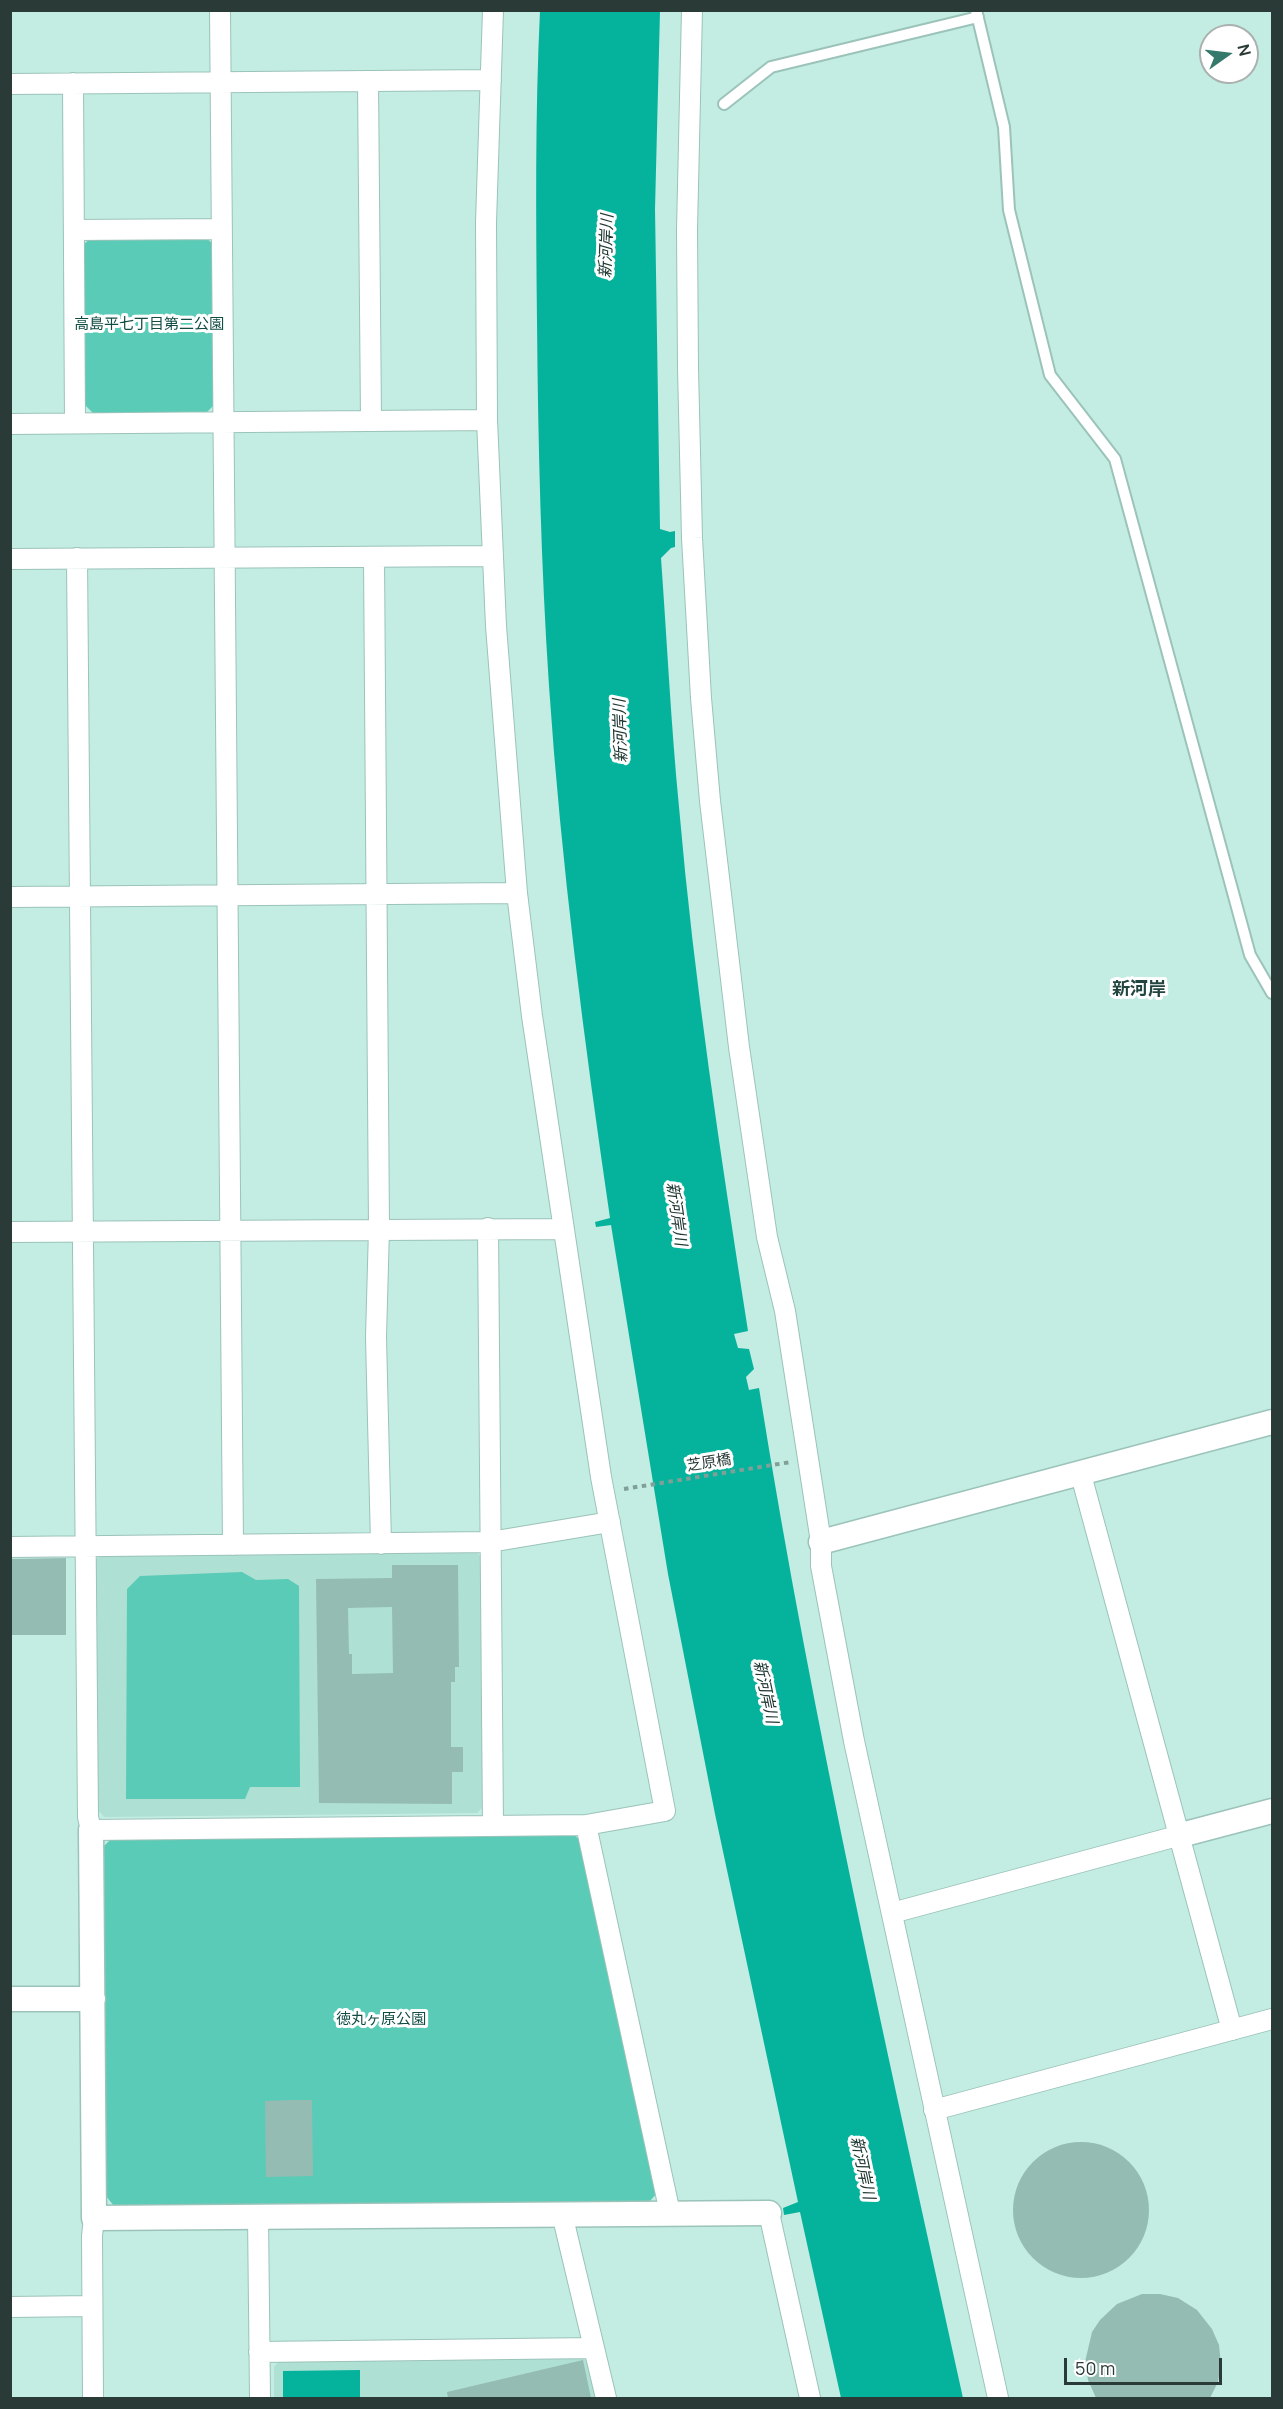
<!DOCTYPE html>
<meta charset="utf-8">
<style>
body{margin:0}
#map{position:relative;width:1283px;height:2409px;overflow:hidden;background:#c3ece2;font-family:Manrope,sans-serif}
canvas{display:block}
.frame{position:absolute;inset:0;border:12px solid #2a3b37;pointer-events:none}
.north{position:absolute;left:1199px;top:24px;width:60px;height:60px;box-sizing:border-box;background:#fff;border:2px solid #aab1af;border-radius:50%;rotate:76deg;font-size:16px;font-weight:700;line-height:24px;text-align:center;color:#2a3b37}
.north::after{content:'';display:block;margin:auto;width:21px;height:27px;background:#35796c;clip-path:polygon(50% 0,100% 100%,50% 72%,0 100%)}
.scale{position:absolute;left:1064px;top:2358px;width:158px;height:27px;box-sizing:border-box;border:3px solid #2a3b37;border-top:0;padding-left:8px;font-size:18px;line-height:21px;white-space:nowrap;color:#2a3b37;-webkit-text-stroke:4px #fff;paint-order:stroke}
</style>
<div id="map">
<canvas width="1283" height="2409"></canvas>
<div class="frame"></div>
<div class="north">N</div>
<div class="scale">50 m</div>
</div>
<script>
const context = document.querySelector('canvas').getContext('2d');
context.lineJoin = 'round';
function paint(path, color) { context.fillStyle = color; context.fill(path, 'evenodd'); }
function strokePath(path, color, width, dash) { context.strokeStyle = color; context.lineWidth = width; context.lineCap = dash ? 'butt' : 'round'; context.setLineDash(dash || []); context.stroke(path); }
function write(font, color, halo, rows, align = 'center') {
  context.font = font + ' Manrope,"Noto Sans JP",sans-serif'; context.lineWidth = 6; context.setLineDash([]); context.textBaseline = 'middle'; context.strokeStyle = halo; context.fillStyle = color; for (const [text, x, y, turn = 0] of rows) {
    context.save(); context.translate(x, y); context.rotate((+turn || 0) * Math.PI / 180); context.textAlign = isNaN(turn) ? turn : align; if (halo) context.strokeText(text, 0, 0); context.fillText(text, 0, 0); context.restore();
  }
}
paint(new Path2D(`
 M475 1550 482 1559 483 1807 477 1813 104 1817 98 1810 96 1560 102 1552Z
 M582 2358 588 2362 597 2398H274V2367L281 2359Z`), '#afe0d4');
paint(new Path2D(`
 M204 236 213 244 214 405 206 413H93L84 404 83 245 92 237Z
 M242 1572 256 1580 288 1579 299 1586 300 1787H250L245 1799H126L127 1589 140 1576Z
 M574 1834 580 1841 657 2193 650 2201 114 2206 106 2196 104 1846 111 1839Z`), '#5acbb6');
paint(new Path2D(`
 M540 11H660L655 209 660 529 670 532 675 531V547L671 548 661 558C667 641 671 724 679 807 694 982 721 1157 748 1331L734 1334 738 1348 749 1349 754 1369 746 1377 749 1390 759 1388C813 1727 890 2063 963 2398H841L800 2212 784 2215 783 2208 798 2202 715 1814 668 1574 611 1225 596 1227 595 1222 610 1218C584 1041 561 864 549 686 541 564 538 443 537 321 536 217 535 114 540 11Z
 M360 2370V2398H283V2371Z`), '#05b39c');
paint(new Path2D(`
 M66 1558V1635H10V1559Z
 M392 1565H458L459 1667H455V1682H451V1747H463V1772H452V1804L319 1803 316 1579 392 1578ZM392 1607 393 1673 352 1674V1654H349L348 1608Z
 M289 2100H312L313 2176 266 2177 265 2101Z
 M1013 2210a68 68 0 1 1 136 0a68 68 0 1 1-136 0Z
 M1142 2294H1160L1178 2298 1197 2310 1212 2329 1219 2345 1221 2364 1218 2382 1210 2398H1096L1088 2380 1085 2362 1092 2332 1100 2320 1117 2304Z
 M583 2360 591 2398H448L447 2392Z`), '#95bcb3');
const service = new Path2D(`
 M976 10 1004 127 1009 210 1050 375 1115 459 1250 955 1272 993
 M724 104 771 67 978 17`);
const minor = new Path2D(`
 M220 10 233 1545
 M692 10 687 230 688 368 692 538 701 698 710 801 739 1047 767 1237 785 1311 821 1542V1566L854 1741 998 2398
 M368 81 371 420
 M73 83 75 423
 M10 84 491 80
 M74 230 221 229
 M10 424 487 420
 M77 558 88 1817 91 1830 586 1825 665 1811 601 1477 532 1016 517 893 496 626 487 420 486 222 493 10
 M374 558 379 1229 376 1337 381 1544
 M10 559 492 556
 M10 897 517 893
 M488 1228 493 1826
 M10 1232 564 1229
 M1081 1475 1232 2030
 M10 1547 490 1542 610 1522
 M586 1825 670 2213
 M892 1913 1181 1835
 M934 2110 1272 2019
 M769 2213 810 2398
 M562 2214 606 2398
 M258 2216 260 2398
 M10 2307 92 2306
 M259 2352 594 2348
 M93 2398 92 2236 94 2218`);
const tertiary = new Path2D(`
 M821 1542 1272 1422
 M91 1830 94 2218 769 2213
 M1181 1835 1272 1811
 M10 1999H93`);
strokePath(service, '#9bc3b9', 14);
strokePath(minor, '#9bc3b9', 22);
strokePath(tertiary, '#9bc3b9', 27);
strokePath(new Path2D(`
 M624 1489 791 1462`), '#809f97', 4, [4.5, 4.5]);
strokePath(service, '#fff', 10);
strokePath(minor, '#fff', 20);
strokePath(tertiary, '#fff', 24);
write('15px', '#114d43', '#fff', [
 ["高島平七丁目第二公園",149,325],
 ["徳丸ヶ原公園",381,2020]
]);
write('15px', '#2a3b37', '#fff', [
 ["芝原橋",709,1463,-9]
]);
write('italic 16px', '#203832', '#fff', [
 ["新河岸川",607,246,-88],
 ["新河岸川",621,731,-92],
 ["新河岸川",676,1214,82],
 ["新河岸川",765,1692,78],
 ["新河岸川",862,2168,78]
]);
write('bold 18px', '#22463f', '#fff', [
 ["新河岸",1139,990]
]);
</script>
